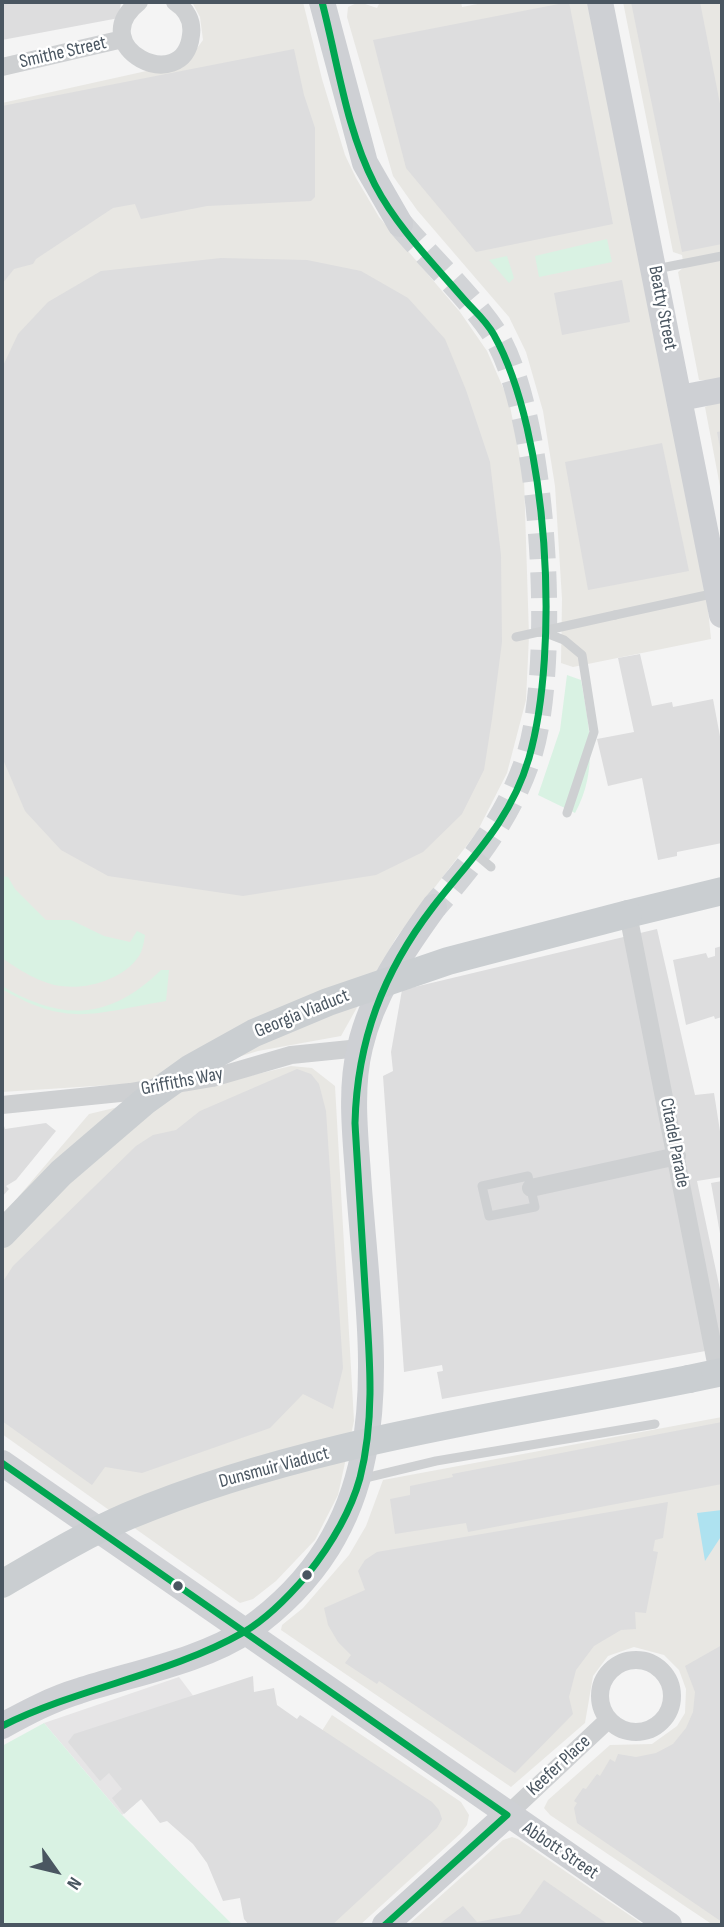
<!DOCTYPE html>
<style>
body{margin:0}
#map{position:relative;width:724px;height:1927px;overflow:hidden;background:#f4f4f4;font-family:"Sofia Sans Condensed",sans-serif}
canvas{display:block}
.frame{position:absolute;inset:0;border:4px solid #4a5661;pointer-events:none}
.north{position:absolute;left:21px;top:1836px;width:70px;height:70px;-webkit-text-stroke:5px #fff;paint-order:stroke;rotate:124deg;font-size:19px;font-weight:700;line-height:28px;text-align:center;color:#4a5661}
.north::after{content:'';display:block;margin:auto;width:24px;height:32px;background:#4a5661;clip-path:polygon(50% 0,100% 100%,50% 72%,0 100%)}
</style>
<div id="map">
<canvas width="724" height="1927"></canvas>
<div class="frame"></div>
<div class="north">N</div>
</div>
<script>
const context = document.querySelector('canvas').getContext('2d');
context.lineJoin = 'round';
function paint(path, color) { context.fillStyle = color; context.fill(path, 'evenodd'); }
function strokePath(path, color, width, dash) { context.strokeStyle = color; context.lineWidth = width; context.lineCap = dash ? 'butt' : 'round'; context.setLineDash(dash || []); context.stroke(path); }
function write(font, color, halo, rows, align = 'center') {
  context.font = font + ' "Sofia Sans Condensed",sans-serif'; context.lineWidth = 5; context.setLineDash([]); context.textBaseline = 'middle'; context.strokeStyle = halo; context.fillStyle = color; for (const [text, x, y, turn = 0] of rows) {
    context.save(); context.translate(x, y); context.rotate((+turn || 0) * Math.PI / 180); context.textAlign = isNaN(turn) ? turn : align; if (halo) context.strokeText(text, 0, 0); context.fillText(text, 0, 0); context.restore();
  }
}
paint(new Path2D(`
 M192 2H303L322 79 345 155 356 178 379 217 460 312 487 351 509 401 524 478 529 636 526 700 507 773 477 832 396 938 341 1036 258 1051 157 1082 2 1092V103L187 62 203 40 200 17Z
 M359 2 377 8 380 2H461L462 7 488 2H591L704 568 711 639 573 667 561 663 562 599 555 486 543 411 526 352 509 317 417 210 393 176 347 17 348 7Z
 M623 2H722V380H699L678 272 684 267 682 255 673 252Z
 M722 400V497L705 407Z
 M291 1066 312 1068 335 1086 354 1421 338 1495 315 1540 276 1581 253 1599 240 1603 2 1434V1216L89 1114Z
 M722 1417V1925H713L550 1815 544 1808 548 1800 610 1745 652 1744 677 1726 685 1713 686 1689 679 1670 664 1655 634 1647 608 1656 593 1676 585 1723 511 1787 281 1630 282 1625 303 1608 349 1555 366 1526 383 1480Z
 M332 1715 461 1802 469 1815 467 1825 460 1834 360 1925H328L300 1895 299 1767Z
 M512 1837 518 1839 644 1925H408L503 1840Z`), '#e8e7e3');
paint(new Path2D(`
 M179 1677 204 1710 168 1777 122 1815 44 1723Z`), '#e6e5e6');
paint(new Path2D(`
 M607 239 612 262 539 277 535 256Z
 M507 256 514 278 509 283 489 260Z
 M567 675 581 680C589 726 599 770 575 813L538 795 560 730Z
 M2 876 8 877 15 889 46 920H71L104 936 130 942 137 931 145 935C144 941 143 950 139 956 124 979 87 990 61 986 41 984 18 969 2 958Z
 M161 970H169L166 1001C94 1013 69 1028 2 989V986C62 1022 110 1020 161 970Z
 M44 1723 122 1815 233 1925H2V1746Z`), '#d9f2e3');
paint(new Path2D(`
 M722 1510V1535L705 1561 697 1513Z`), '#aee2f0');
paint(new Path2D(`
 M2 2H121L119 18 2 40Z
 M569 2 613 224 476 252 406 168 373 40Z
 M631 2H700L722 114V244L682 252Z
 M294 49 304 95 315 128V197L311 201 207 206 141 219 135 204 113 208 36 259 33 264 14 269 2 284V106Z
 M221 258 307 260 361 271 408 298 445 339 466 390 490 462 501 555 502 642 492 719 484 770 462 814 423 852 376 875 243 896 108 876 61 850 25 811 2 757V368L18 334 48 302 101 271Z
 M622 280 630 322 562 335 554 293Z
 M722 431V453H721L717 432Z
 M662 443 689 571 588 590 565 462Z
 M640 654 652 706 672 702 673 707 713 699 722 747V843L677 852V856L658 860 642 778 608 786 597 739 634 732 618 658Z
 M657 929 695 1095 714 1093 722 1144V1177L697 1181 722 1299V1348L442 1399 437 1372 443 1371 442 1365 404 1372 383 1076 393 1071 391 1052 402 990Z
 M722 946V1017L715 1019 714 1016 686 1025 673 960 706 953 708 958 715 956V948Z
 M297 1069 311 1074 319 1084 326 1111 343 1368 333 1409 303 1394 270 1428 142 1473 105 1467 92 1485 2 1421V1283L13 1266 136 1146 153 1135 176 1130 200 1111Z
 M2 1120 5 1129 46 1123 56 1131 16 1180 6 1186 9 1189 2 1197Z
 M722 1181V1238L721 1239 711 1183Z
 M722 1422V1484L468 1532 466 1523 395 1534 390 1499 410 1495V1486L453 1477 452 1474Z
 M668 1502 663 1538 655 1540 653 1551 658 1552 646 1613 635 1612 636 1629 621 1630 594 1646 576 1670 569 1697 573 1714 515 1773 379 1681 377 1684 345 1663 351 1655 338 1642 328 1625 324 1608 365 1590 358 1571 365 1560 377 1552Z
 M722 1645V1922L577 1823 574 1808 577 1803 574 1801 583 1788 586 1789 597 1774 600 1776 610 1759 615 1762 618 1754 636 1757 656 1753 673 1744 686 1728 693 1712 695 1692 685 1666Z
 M253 1676 254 1692 274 1688 277 1705 297 1719 300 1715 432 1802 439 1810 442 1819 437 1828 332 1925H249L244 1919 240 1898 223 1901 207 1863 193 1844 167 1821 160 1823 141 1799 124 1814 112 1798 122 1789 109 1773 100 1781 68 1742 74 1734Z
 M544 1880 609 1925H438L463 1906 477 1922 520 1914Z`), '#ddddde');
strokePath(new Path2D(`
 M400 224C428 257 471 298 494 333 545 412 558 666 529 756 510 815 474 861 434 907`), '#d2d4d7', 26, [26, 13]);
strokePath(new Path2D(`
 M656 269 722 256
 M615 615 716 593
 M546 633 564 640 582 655 594 732 567 813
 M478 856 491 867
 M528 1176 535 1207 489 1216 482 1186Z
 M361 1479 436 1461 655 1424`), '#ced0d2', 9);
strokePath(new Path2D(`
 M139 2C82 47 184 98 191 35 193 21 186 9 175 2
 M2 67 123 39
 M628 914 718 1373
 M2 1105 130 1092 212 1078 291 1055 360 1048
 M531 1188 677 1156
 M600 1696a36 36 0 1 1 72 0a36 36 0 1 1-72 0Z
 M507 1815 608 1720`), '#ced0d2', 18);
strokePath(new Path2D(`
 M322 2 365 163 400 224
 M600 2 722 615
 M680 398 722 390
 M2 1463 669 1925
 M2 1726C26 1713 52 1699 79 1691 130 1674 203 1661 248 1630 411 1514 369 1345 358 1174 355 1132 350 1088 360 1047 372 995 403 950 434 907
 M385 1925 507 1815`), '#ced0d4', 26);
strokePath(new Path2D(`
 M628 914 722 891
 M689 1379 722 1372`), '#caced1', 28);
strokePath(new Path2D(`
 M516 637 615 615`), '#ced0d2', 9);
strokePath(new Path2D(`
 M2 1234 61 1173 145 1101 191 1068 254 1033 328 1002 448 961 628 914
 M2 1584C43 1560 84 1535 128 1516 301 1443 505 1416 689 1379`), '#caced1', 28);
strokePath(new Path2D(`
 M2 1463 507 1815 385 1925
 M2 1726C80 1687 169 1675 244 1632 268 1618 289 1596 307 1575 330 1546 350 1514 360 1478 376 1415 369 1351 365 1287 362 1233 358 1178 355 1123 357 1041 383 972 433 907 472 857 510 822 529 758 560 649 549 434 494 335 486 320 472 309 462 297 431 261 397 227 375 185 346 129 338 63 322 2`), '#00a651', 7);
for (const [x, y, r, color] of [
 [307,1575,6,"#4a5661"],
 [178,1586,6,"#4a5661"]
]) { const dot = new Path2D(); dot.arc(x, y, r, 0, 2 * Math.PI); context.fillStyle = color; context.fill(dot); strokePath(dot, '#fff', 2.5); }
write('19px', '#4a5661', '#fff', [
 ["Smithe Street",63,53,-13],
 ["Beatty Street",662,308,79],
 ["Georgia Viaduct",302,1014,-22],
 ["Griffiths Way",182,1082,-11],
 ["Citadel Parade",674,1143,79],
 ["Dunsmuir Viaduct",274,1468,-15],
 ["Keefer Place",559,1766,-43],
 ["Abbott Street",560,1851,34]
]);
</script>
